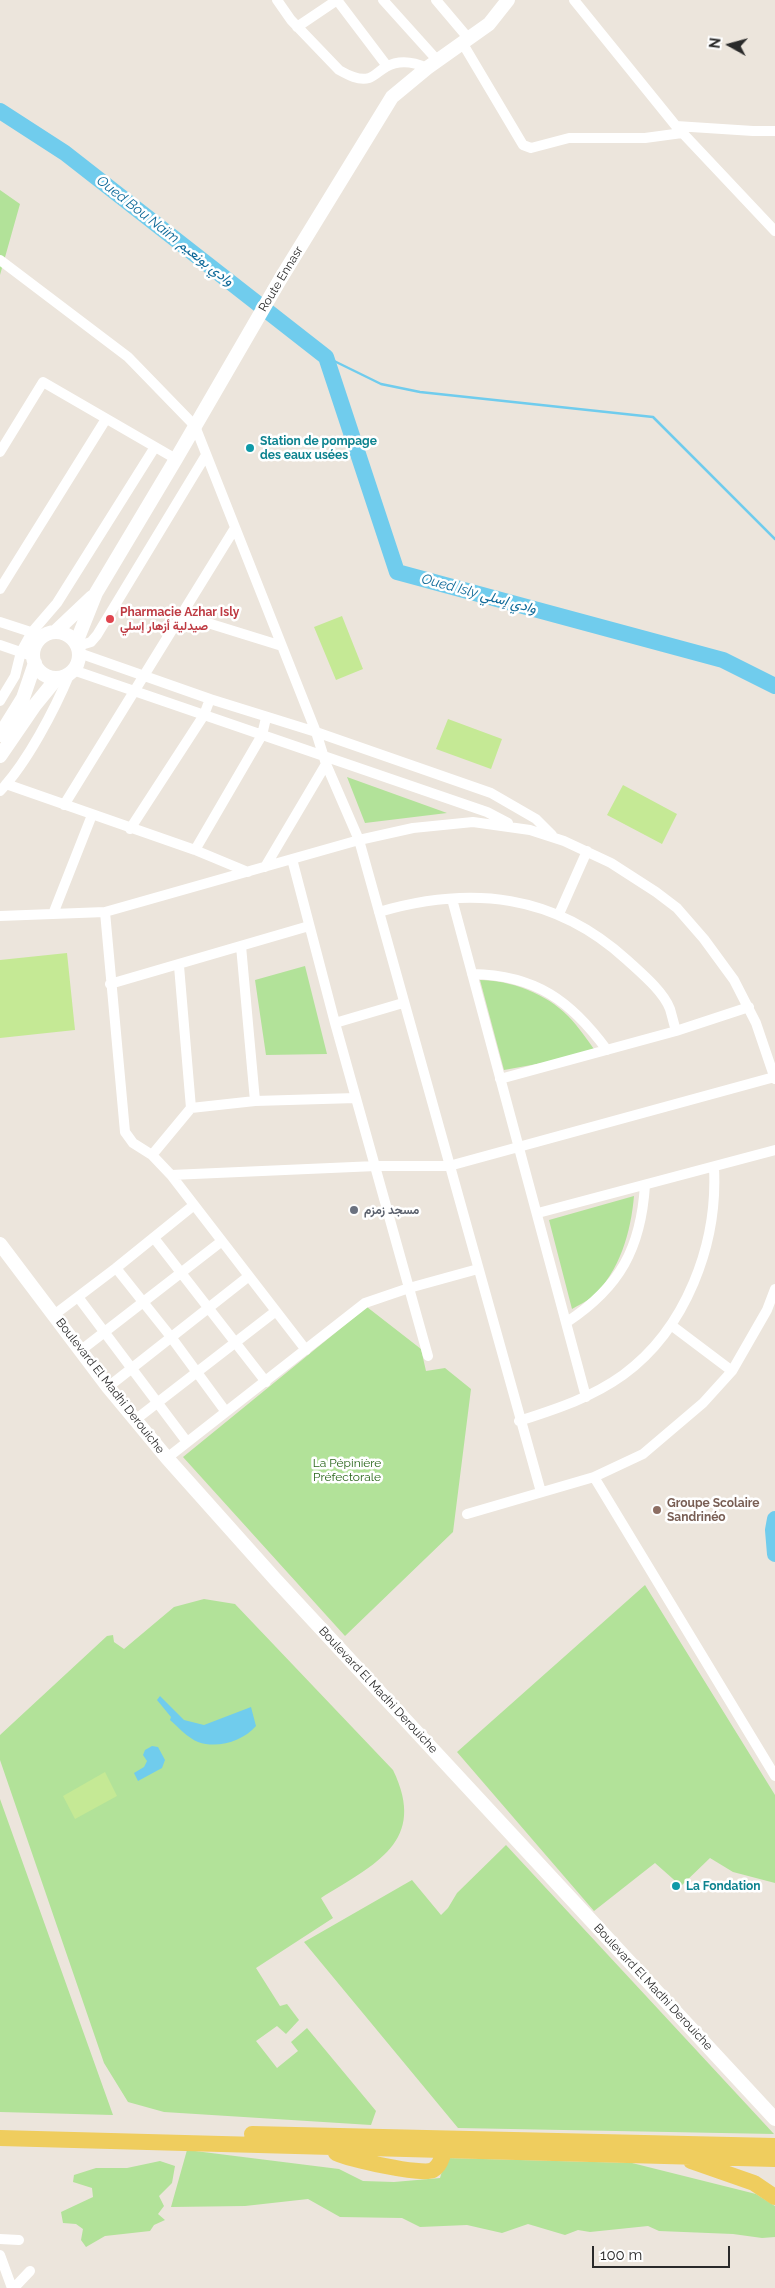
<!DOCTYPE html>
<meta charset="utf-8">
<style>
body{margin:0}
#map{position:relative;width:775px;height:2288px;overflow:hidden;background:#ece5dc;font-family:Raleway,sans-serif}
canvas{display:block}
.north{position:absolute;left:705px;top:20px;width:50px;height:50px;-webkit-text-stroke:4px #fff;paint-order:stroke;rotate:277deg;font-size:14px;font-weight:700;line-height:20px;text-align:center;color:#2a2a2a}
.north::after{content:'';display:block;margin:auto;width:18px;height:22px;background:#2a2a2a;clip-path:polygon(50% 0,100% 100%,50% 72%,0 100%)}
.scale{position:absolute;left:592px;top:2246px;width:138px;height:22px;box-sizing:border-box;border:2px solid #2a2a2a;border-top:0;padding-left:6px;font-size:15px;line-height:18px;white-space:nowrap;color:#2a2a2a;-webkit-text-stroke:4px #fff;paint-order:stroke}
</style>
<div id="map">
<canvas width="775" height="2288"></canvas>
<div class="north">N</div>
<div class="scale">100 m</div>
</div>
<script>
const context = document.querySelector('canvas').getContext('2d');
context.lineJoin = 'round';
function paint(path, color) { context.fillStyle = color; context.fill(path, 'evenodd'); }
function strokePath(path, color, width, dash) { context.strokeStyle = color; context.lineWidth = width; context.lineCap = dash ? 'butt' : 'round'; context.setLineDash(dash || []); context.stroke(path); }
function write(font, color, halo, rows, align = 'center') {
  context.font = font + ' Raleway,Vazirmatn,sans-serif'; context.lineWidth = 5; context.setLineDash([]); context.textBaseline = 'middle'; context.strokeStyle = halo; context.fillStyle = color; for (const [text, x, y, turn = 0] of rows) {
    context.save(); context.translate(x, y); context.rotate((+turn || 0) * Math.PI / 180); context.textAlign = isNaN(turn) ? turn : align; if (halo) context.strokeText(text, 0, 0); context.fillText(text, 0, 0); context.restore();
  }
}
paint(new Path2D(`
 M0 190 20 204 0 275Z
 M347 777 447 813 365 823Z
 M305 966 327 1054 266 1055 255 980Z
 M480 980C510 980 547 994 568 1016 579 1027 588 1041 597 1053L504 1070Z
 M634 1196C631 1231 620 1272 592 1297 586 1302 578 1305 572 1309L549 1220Z
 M367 1307 421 1349 426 1371 445 1368 471 1389 453 1532 345 1636 183 1457Z
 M645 1585 775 1795V1883L733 1872 710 1858 681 1886 655 1863 594 1911 457 1752Z
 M204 1599 235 1604 393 1770C428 1842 375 1864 321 1898L333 1918 256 1968 280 2006 287 2004 299 2020 286 2034 277 2026 256 2041 277 2068 298 2051 291 2042 307 2028 376 2111 371 2125 164 2112 128 2102 104 2063 0 1760V1735L107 1636 113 1635 114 1642 124 1649 174 1607Z
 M0 1799 113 2115 0 2112Z
 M506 1845 774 2134 458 2128 304 1942 412 1880 441 1915 448 1908 457 1893Z
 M187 2150 339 2169 363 2181 394 2182 440 2178 446 2158 632 2163 756 2194 775 2206V2237L762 2238 733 2234 659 2231 648 2226 590 2232 578 2230 565 2235 528 2224 502 2233 467 2225 420 2227 402 2218 340 2217 308 2199 245 2206 171 2207Z
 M160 2161 175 2166 172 2183 159 2196 164 2206 158 2214 165 2220 154 2225 150 2231 105 2236 86 2247 81 2240 83 2229 76 2224 63 2223 61 2212 93 2197 92 2188 73 2182 74 2175 96 2168H127Z`), '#b2e299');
paint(new Path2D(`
 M342 616 363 669 336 680 314 627Z
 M448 719 502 739 491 769 436 749Z
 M623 785 677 814 662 844 607 815Z
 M67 953 75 1030 0 1038V960Z
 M105 1772 117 1796 75 1819 63 1796Z`), '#c5e995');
paint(new Path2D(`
 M160 1696 184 1720 204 1725 251 1707 256 1726C243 1741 218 1749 198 1742 188 1738 178 1727 170 1720L171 1717 157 1700Z
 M152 1746 158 1747 165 1760 162 1768 138 1781 134 1773 144 1767 147 1761 143 1755 145 1750Z`), '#70cced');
strokePath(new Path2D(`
 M326 357 381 384 420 392 653 417 775 539`), '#70cced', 2.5);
strokePath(new Path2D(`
 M0 111 65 153 326 357 397 572 723 660 775 686
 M775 1519 773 1530 775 1554`), '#70cced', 16);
strokePath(new Path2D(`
 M277 0 291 20 339 70C348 75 359 81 369 78 375 76 380 70 386 67 400 59 414 62 427 68
 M337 0 387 66
 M383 0 438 61
 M436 0 469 39
 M574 0 676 126 775 231
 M297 27 337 0
 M463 44 523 145 531 148 569 138H645L682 133
 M676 126 753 131H775
 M0 260 128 357 195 426 316 732 326 764 359 840 541 1492
 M0 452 43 382 176 459
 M0 589 106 419
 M182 615 282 646
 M0 622 43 636
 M0 645 32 656
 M78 646 91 642 97 635 206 455
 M79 653 210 699 316 732 491 793 536 819 552 835
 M73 670 487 812 508 823
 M0 701 15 676 21 652 32 632 57 603 155 447
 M6 784 195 850 248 872
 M0 791C27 763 55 709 70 673
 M64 805 235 528
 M130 829 204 715 210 699
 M195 850 262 735 266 718
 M292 859 335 1023 428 1356
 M265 867 326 764
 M452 899 586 1397
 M105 912 125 1132 133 1143 152 1155 171 1175 306 1350
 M379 912C471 885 555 894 627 960 641 973 663 991 670 1009 672 1016 674 1024 676 1031
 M53 914 92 815
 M559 914 587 851
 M0 916 105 912 359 840 413 828 473 822 530 830 564 841 611 863 656 892 677 908 704 939 734 980 756 1023 775 1079
 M241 946 255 1101
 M179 966 191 1108
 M472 974C536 975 571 1001 607 1050
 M110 984 309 926
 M335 1023 403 1003
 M500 1079 676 1031 749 1007
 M152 1155 191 1108 255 1101 356 1098
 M171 1175 376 1166H449L774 1077
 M538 1213 775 1150
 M154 1238 266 1382
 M116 1268 171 1337 226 1412
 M78 1297 187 1442
 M54 1315 116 1268 194 1205
 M567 1322C620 1287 641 1248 645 1185
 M671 1325 732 1371
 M80 1351 222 1241
 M108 1387 249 1276
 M135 1420 276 1311
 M519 1421C556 1409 591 1398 623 1375 686 1329 718 1244 714 1168
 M167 1458 365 1303 409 1288 478 1269
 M594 1477 775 1776
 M467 1514 594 1477 643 1454 703 1403 732 1371 767 1310 775 1289
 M0 2239 19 2240
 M0 2255 12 2288
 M14 2288 30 2271`), '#fff', 10);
strokePath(new Path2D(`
 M55 632 92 597
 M33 655a23 23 0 1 1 46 0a23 23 0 1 1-46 0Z
 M76 643 96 593 176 459 281 278 392 97 427 68 489 24 508 0
 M0 735 23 698 35 663
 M0 756 35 705 57 678
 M0 1244 108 1387 167 1458 275 1579 775 2119`), '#fff', 14);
strokePath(new Path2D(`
 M252 2134 775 2146
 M0 2138 775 2159
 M336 2153C349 2159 422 2176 433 2170 442 2165 444 2151 445 2142
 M691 2161 754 2183 775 2197`), '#efcd5e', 16);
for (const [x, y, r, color] of [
 [250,448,5,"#0f9aa8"],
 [110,619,5,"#e0444e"],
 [354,1210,5,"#6b7280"],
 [657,1510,5,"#8d6e63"],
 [676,1886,5,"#0f9aa8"]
]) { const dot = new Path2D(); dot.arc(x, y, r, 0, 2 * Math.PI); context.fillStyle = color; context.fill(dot); strokePath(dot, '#fff', 2); }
write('12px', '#2a2a2a', '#fff', [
 ["Route Ennasr",281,279,-59],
 ["Boulevard El Madhi Derouiche",110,1386,52],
 ["Boulevard El Madhi Derouiche",378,1690,47],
 ["Boulevard El Madhi Derouiche",653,1987,47]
]);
write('bold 12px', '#0d838f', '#fff', [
 ["Station de pompage",260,441],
 ["des eaux usées",260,455],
 ["La Fondation",686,1886]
], 'left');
write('bold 12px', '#be3a42', '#fff', [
 ["Pharmacie Azhar Isly",120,612],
 ["صيدلية أزهار إسلي",120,626]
], 'left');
write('bold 12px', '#5b616d', '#fff', [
 ["مسجد زمزم",364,1210]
], 'left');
write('12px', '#2a661b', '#fff', [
 ["La Pépinière",347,1463],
 ["Préfectorale",347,1477]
]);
write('bold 12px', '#785e54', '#fff', [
 ["Groupe Scolaire",667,1503],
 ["Sandrinéo",667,1517]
], 'left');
write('italic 14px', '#0f6a99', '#fff', [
 ["Oued Bou Naïm وادي بونعيم",165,231,38],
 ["Oued Isly وادي إسلي",479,594,15]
]);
</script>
